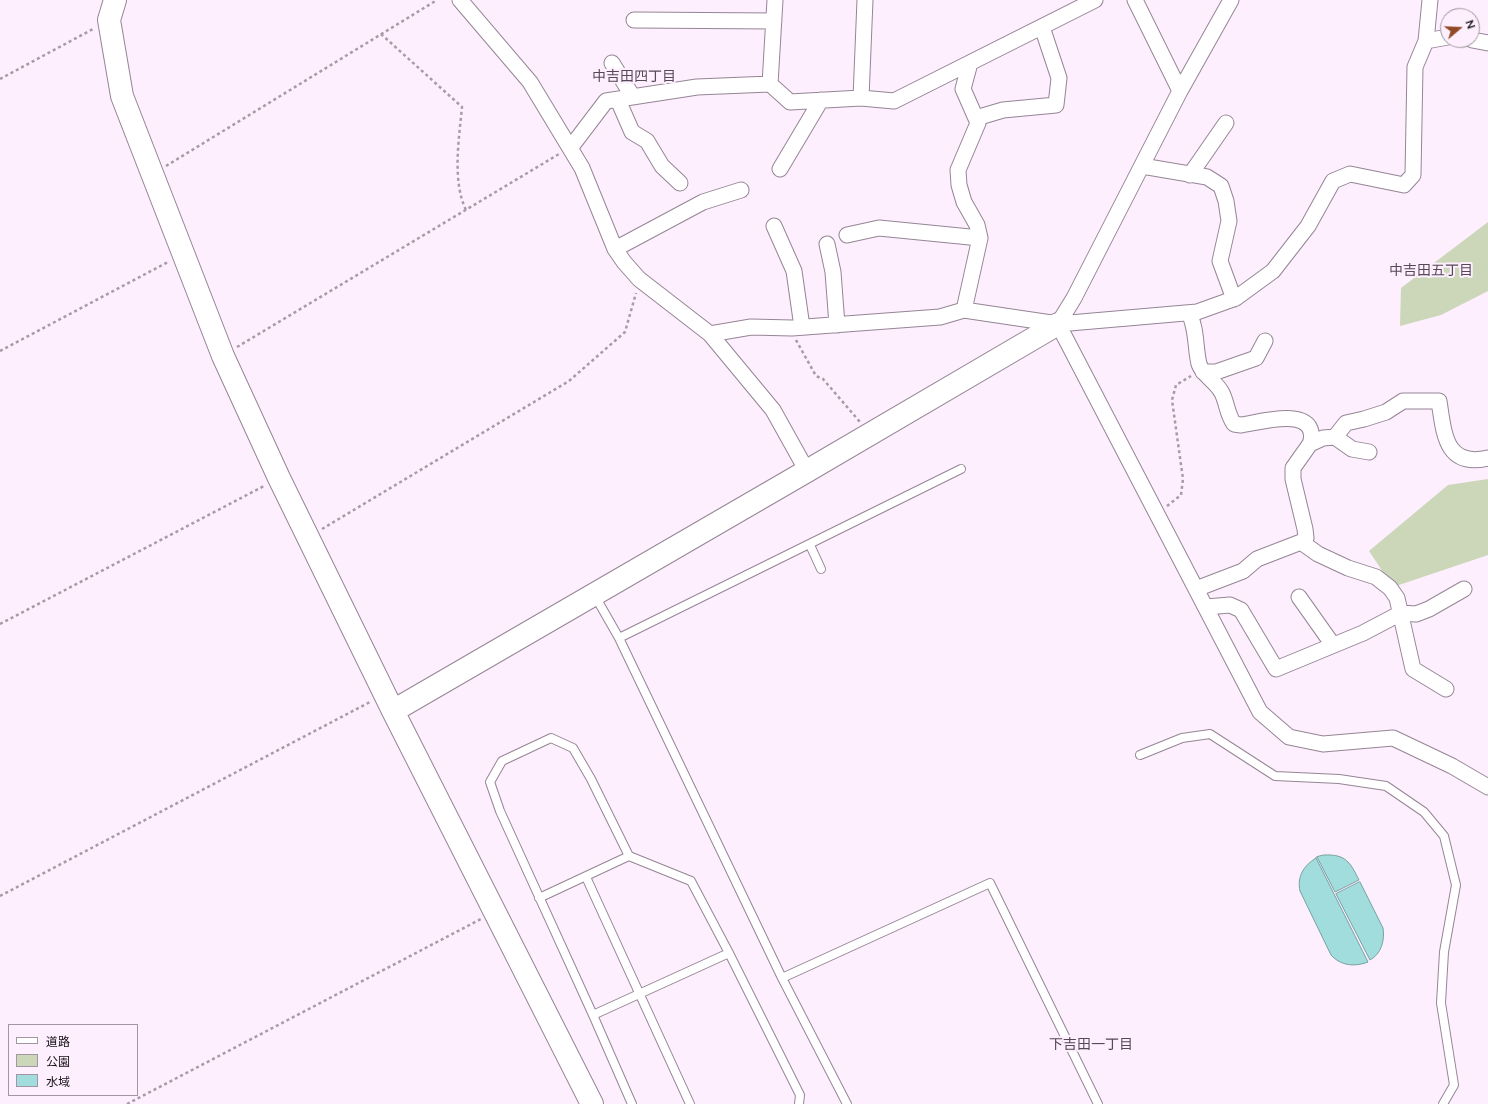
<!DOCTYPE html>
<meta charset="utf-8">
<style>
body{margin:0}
#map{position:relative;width:1488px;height:1104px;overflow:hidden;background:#fdeffd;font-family:Lato,"Noto Sans JP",sans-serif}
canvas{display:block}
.legend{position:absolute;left:8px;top:1024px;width:130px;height:72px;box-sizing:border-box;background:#fdeffd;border:1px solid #a196a1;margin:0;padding:5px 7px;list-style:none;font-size:12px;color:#161016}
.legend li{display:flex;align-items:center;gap:8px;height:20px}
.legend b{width:20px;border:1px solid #a196a1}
.north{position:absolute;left:1440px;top:8px;width:40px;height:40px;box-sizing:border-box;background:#fdeffd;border:1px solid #a196a1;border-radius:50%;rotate:71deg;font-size:11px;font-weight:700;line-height:16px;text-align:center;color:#161016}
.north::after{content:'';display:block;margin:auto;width:14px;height:18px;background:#914926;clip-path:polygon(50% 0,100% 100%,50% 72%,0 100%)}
</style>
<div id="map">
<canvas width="1488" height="1104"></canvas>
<ul class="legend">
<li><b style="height:5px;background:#fff"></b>道路</li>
<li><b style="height:11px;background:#cbd7b8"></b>公園</li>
<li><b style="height:11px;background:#a1dddd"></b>水域</li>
</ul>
<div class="north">N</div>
</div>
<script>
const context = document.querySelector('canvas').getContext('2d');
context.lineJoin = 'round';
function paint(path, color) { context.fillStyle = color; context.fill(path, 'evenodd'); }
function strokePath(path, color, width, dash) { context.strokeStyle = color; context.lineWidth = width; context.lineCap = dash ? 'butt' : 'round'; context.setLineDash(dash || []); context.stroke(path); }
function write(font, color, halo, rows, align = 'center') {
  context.font = font + ' Lato,"Noto Sans JP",sans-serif'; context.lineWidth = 4; context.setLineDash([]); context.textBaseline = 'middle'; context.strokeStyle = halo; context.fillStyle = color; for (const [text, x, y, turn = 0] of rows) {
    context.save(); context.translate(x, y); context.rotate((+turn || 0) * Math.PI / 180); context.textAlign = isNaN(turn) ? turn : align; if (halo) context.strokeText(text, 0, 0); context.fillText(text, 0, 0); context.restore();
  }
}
paint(new Path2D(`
 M1488 222V291L1441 315 1400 326 1401 288Z
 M1488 479V555L1393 587 1369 551 1448 485Z`), '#cbd7b8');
const water = new Path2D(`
 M1324 855C1346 854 1350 862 1359 880L1335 892 1317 857Z
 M1316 858 1368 962C1355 967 1341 966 1331 955L1300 891C1297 877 1303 866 1316 858Z
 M1360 882 1383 928C1385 941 1381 954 1370 960L1336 894Z`);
paint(water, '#a1dddd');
strokePath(water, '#77a0a1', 1);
const lane = new Path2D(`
 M810 545 821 569
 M595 596 619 638 782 978 847 1104
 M619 638 961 469
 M1140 755 1182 738 1210 734 1275 776 1339 779 1386 786 1424 812 1444 836 1456 885 1444 952 1441 1003 1454 1085 1443 1104
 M586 877 690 1104
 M539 898 629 856
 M782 978 990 883 1098 1104
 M593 1015 729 953
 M632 1104 593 1015 500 811 490 782 502 761 551 738 573 748 591 779 629 856 691 881 729 953 800 1095 799 1104`);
const street = new Path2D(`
 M460 0 530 82 582 168 615 249 624 262 639 279 710 334 773 410 807 471
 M1135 0 1180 91
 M634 20 774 21
 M1472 40 1488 43
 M1426 41 1448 37
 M612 63 633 97
 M770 84 775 0
 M861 98 865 0
 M618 100 632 132 647 141 662 166 680 183
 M976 118 1003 110 1056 105 1059 78 1042 27
 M571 147 606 101 697 87 770 84 790 102 861 98 894 101 1095 0
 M1142 166 1207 177 1221 186 1226 201 1229 221 1220 261 1234 299
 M780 169 821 100
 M1190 175 1226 123
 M774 226 794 271 802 327
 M847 235 879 228 980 238
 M827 244 833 272 837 325
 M615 249 703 202 741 190
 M964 310 980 238 977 225 964 202 959 185 958 170 978 123 963 89 970 63
 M1189 313C1197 329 1195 347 1199 364 1203 376 1216 381 1222 393 1227 403 1227 414 1234 424L1241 425C1257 423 1306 408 1311 432 1312 435 1311 441 1310 444
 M1058 324 1260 712 1289 737 1323 744 1393 738 1452 766 1488 787
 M1058 324 1074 298 1180 91 1231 0
 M710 334 751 327 792 328 940 317 964 310 1058 324 1197 312 1236 298 1273 271 1308 226 1333 181 1350 174 1404 185 1413 175 1415 67 1426 41 1430 0
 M1203 372H1216L1256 358 1265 341
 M1335 437 1346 423 1364 419 1386 412 1403 401H1439C1444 433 1445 468 1488 458
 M1301 542 1318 554 1348 568 1376 577 1390 588 1397 598 1413 669 1446 689
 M1196 589 1243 571 1257 559 1301 542 1306 538 1305 529 1293 479V468L1310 444 1323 438 1335 437 1352 449 1369 452
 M1299 597 1333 645
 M1206 607 1230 605 1241 610 1276 669 1363 633 1401 613 1416 614 1429 609 1464 589`);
const secondary = new Path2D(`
 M115 0 109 20 122 96 223 356 279 478 393 711 592 1104
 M393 711 807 471 1058 324`);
strokePath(lane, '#958595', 10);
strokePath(street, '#958595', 17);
strokePath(secondary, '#958595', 24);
strokePath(new Path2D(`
 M381 34 462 107C459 139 452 181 466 210
 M0 79 93 29
 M166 166 437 0
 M796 340 816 376 823 379 860 422
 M237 347 559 154
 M0 351 168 262
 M1167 506 1181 495 1183 479 1172 400 1176 385 1191 376
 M322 529 569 381 625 332 636 293
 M0 624 264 486
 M0 896 370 702
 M127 1104 481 919`), '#a69ba6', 2.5, [3, 3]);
strokePath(lane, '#fff', 8);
strokePath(street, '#fff', 15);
strokePath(secondary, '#fff', 22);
write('14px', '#564856', '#fdeffd', [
 ["中吉田四丁目",634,76],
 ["中吉田五丁目",1431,270],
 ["下吉田一丁目",1091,1044]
]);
</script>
